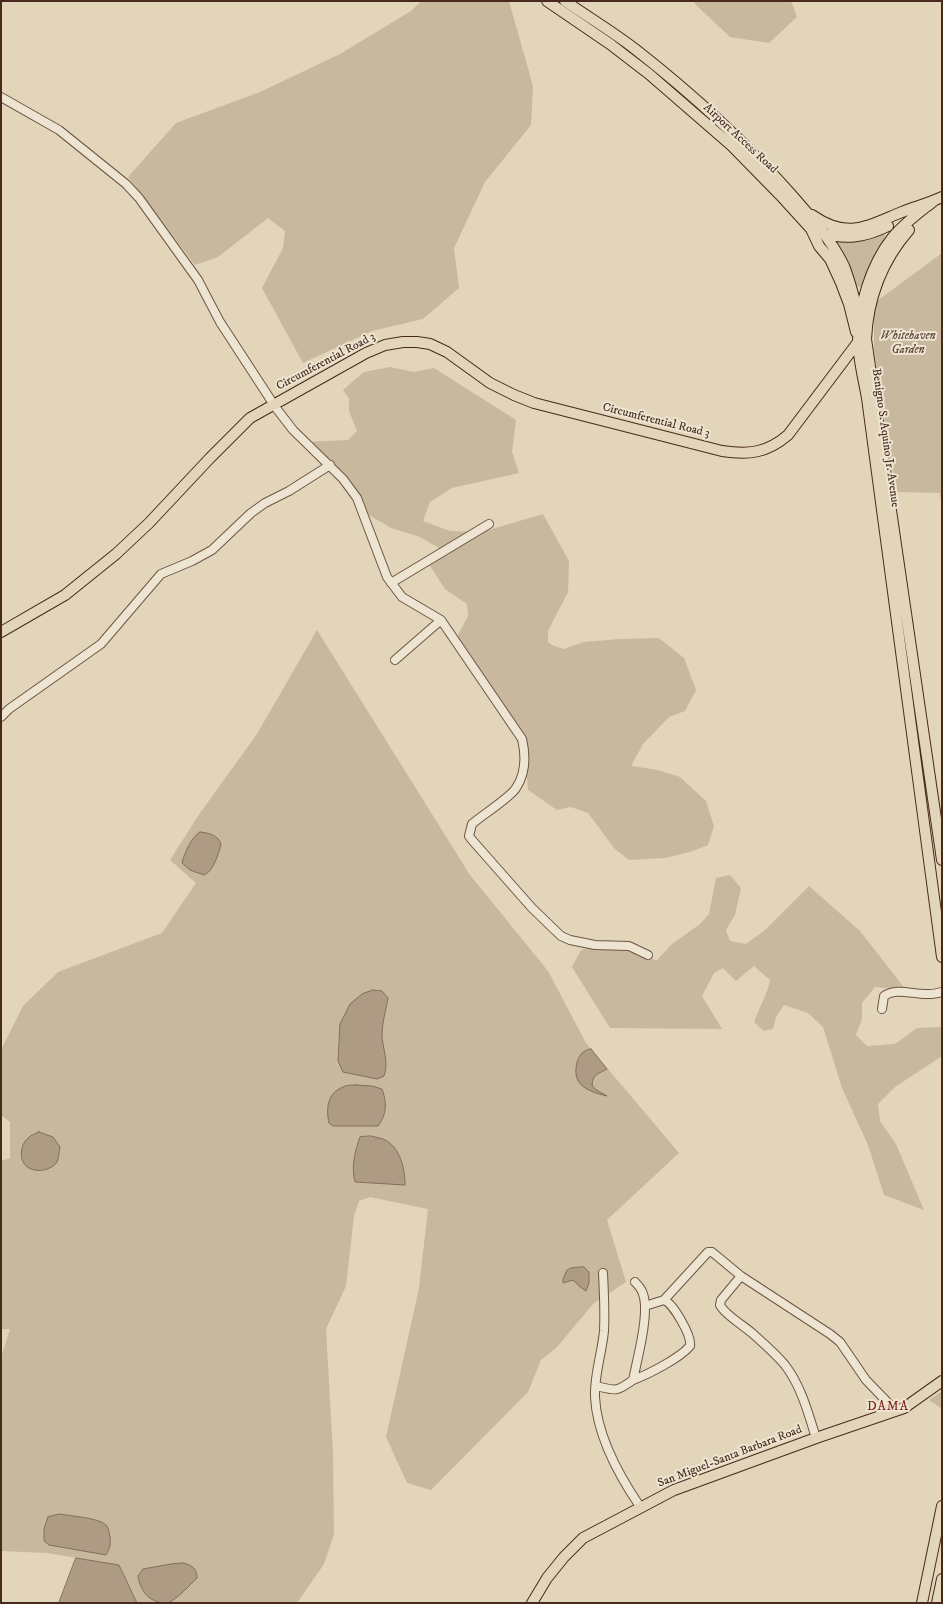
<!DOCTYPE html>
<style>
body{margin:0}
#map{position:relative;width:943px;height:1604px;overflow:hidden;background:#e3d5b9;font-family:"IM FELL DW Pica",serif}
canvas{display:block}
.frame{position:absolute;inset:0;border:2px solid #472a1c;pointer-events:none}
</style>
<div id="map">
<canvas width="943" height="1604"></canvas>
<div class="frame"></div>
</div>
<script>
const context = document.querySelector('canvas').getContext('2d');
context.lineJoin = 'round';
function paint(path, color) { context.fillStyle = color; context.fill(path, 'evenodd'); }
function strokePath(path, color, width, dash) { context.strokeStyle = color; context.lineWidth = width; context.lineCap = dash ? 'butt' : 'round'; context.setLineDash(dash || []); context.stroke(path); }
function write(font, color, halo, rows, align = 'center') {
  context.font = font + ' "IM FELL DW Pica",serif'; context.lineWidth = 4; context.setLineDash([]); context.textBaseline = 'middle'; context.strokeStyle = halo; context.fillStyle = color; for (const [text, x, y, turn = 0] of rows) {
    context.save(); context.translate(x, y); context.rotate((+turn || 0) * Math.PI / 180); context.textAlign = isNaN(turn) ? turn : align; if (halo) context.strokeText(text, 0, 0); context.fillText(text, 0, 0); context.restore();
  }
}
paint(new Path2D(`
 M421 1H509L533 86 531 125 485 182 454 248 459 288 423 319 372 331 303 363 262 288 283 248 285 231 268 218 218 257 195 265 128 177 176 123 260 92 340 54 411 11Z
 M694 1H791L797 17 769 43 730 37 695 4Z
 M884 232 885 239 874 257 862 287 855 286 835 244 837 240Z
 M942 253V509L940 493 896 492 874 350V314L877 301Z
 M390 367 414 372 434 368 516 420 512 452 519 473 452 488 430 502 423 521 450 531 482 532 543 514 569 561 568 592 548 631V642L554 646 564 649 584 642 620 639 659 638 684 658 696 690 685 711 669 717 643 744 631 766 658 770 680 777 706 801 714 826 708 845 690 852 665 858 629 860 614 848 588 813 571 807 557 810 528 790 525 743 455 641 468 616 467 604 445 589 430 566 439 548 420 537 391 528 369 515 358 495 306 442 348 440 357 431 349 411V398L343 390 364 372Z
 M317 630 470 875 548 971 586 1043 679 1153 607 1220 626 1282 594 1303 557 1347 541 1360 528 1392 431 1490 407 1483 386 1437 419 1288 428 1209 370 1197 359 1201 354 1216 346 1286 326 1329 333 1453 334 1534 324 1564 297 1603H137L119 1565 47 1553 1 1551V1358L10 1329H1V1161L10 1158V1122L1 1115V1050L23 1006 58 972 162 933 196 883 170 860 198 816 257 734Z
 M730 875 741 888 735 915 726 930 730 941 746 944 764 931 809 886 860 931 906 990 875 987 862 1003V1019L856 1035 867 1046 895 1044 917 1028 942 1027V1056L895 1087 878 1104 880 1121 896 1144 924 1210 884 1195 868 1145 842 1088 823 1027 808 1013 784 1005 776 1017 773 1029 764 1031 754 1022C759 1008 767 995 770 980L754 966 736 981 723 968 714 973 702 996 722 1029 610 1028 572 967 581 950 602 943 634 946 656 961 672 944 700 924 709 914 716 878Z
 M942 1391V1409L929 1400Z`), '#c8b89e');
const water = new Path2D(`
 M200 832C209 833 218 835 221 844 219 853 213 872 204 875L190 870 182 863C184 854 192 836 200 832Z
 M373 990 382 991 388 998C386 1010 382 1023 382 1036 383 1050 389 1062 384 1076L377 1079 343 1072 338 1061 340 1024 350 1004 362 994Z
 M591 1049 607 1069C599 1074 593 1073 592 1085L595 1089 607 1096C598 1094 584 1090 579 1082 573 1075 576 1055 585 1051 587 1050 589 1049 591 1049Z
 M356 1085 372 1086 382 1089C387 1103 387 1114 378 1126H333L329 1123C326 1109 327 1093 343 1087 346 1085 352 1085 356 1085Z
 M39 1132 53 1137 60 1147C59 1151 59 1158 57 1162 52 1170 37 1173 29 1168 18 1162 20 1145 28 1138 31 1135 35 1134 39 1132Z
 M371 1136C375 1137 379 1138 383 1139 400 1146 405 1168 405 1185L355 1182C351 1168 355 1150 360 1137Z
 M584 1267 589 1272V1283L586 1291 579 1286 573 1280 563 1283V1279L567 1270 571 1268Z
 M60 1514C70 1516 100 1518 106 1525 109 1528 109 1533 110 1537 111 1543 110 1549 106 1555L49 1545 44 1541V1529L48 1517Z
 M76 1558 119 1565 137 1603H59Z
 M184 1563C193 1566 197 1569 197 1578 190 1585 177 1599 168 1603 150 1604 140 1591 138 1576L143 1569 171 1564Z`);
paint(water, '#ae9b84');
strokePath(water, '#856e5a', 1);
const minor = new Path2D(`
 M1 97 59 130 126 184 139 198 198 280 220 322 276 408 293 430 343 479 357 498 387 577 402 597 441 620 522 739C526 756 526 773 516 788 511 797 481 816 472 824L469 836 472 840 532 908 561 936 570 940 595 945 629 946 648 955
 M391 583 489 524
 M395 660 441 620
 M1 717 9 709 101 644 161 574 192 561 212 550 251 513 265 503 289 491 330 465
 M882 1009 884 996C897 987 914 995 929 994 933 994 938 993 942 992
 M603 1273C604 1293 605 1312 604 1331 602 1353 594 1375 595 1397 597 1437 619 1476 641 1508
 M741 1276 721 1300 720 1305C725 1315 743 1325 752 1333 763 1343 775 1353 785 1365 801 1386 808 1412 816 1438
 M645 1306 664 1300 708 1252H712L741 1276 830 1334 840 1342 866 1380 896 1411
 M633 1380C649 1374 680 1358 690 1346 692 1336 673 1303 664 1300
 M596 1386C617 1391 616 1392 633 1380 637 1360 650 1313 643 1294 642 1290 638 1285 635 1282`);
const major = new Path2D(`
 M547 1 610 44 649 74 732 146 780 195 811 229 819 246 830 259 841 283 849 304 856 332
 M565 1C588 17 613 32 635 49 690 92 744 141 790 193 810 216 831 239 844 266 850 281 854 297 858 313
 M935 200C920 212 904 223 892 238 870 266 859 306 858 341 858 357 864 381 867 398L942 957
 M812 215C848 240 867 226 902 212 915 207 929 203 942 197
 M909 230C882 261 868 298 866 339L942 860
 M822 233C846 240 866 237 888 226
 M1 632 65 595 116 554 149 523 210 458 250 418 366 353 385 345 403 342H417L430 344 447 352 490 383 514 395 534 403 722 451C749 455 767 453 788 435L858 342 866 339
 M532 1603 547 1578 564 1557 583 1538 674 1490 816 1438 904 1408 942 1381
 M922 1603 942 1506
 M937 1603 942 1579`);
strokePath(minor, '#6e5543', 10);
strokePath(major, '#472a1c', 12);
strokePath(minor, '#ede4d2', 8);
strokePath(major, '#e3d5b9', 10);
write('12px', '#472a1c', '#ede4d2', [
 ["Airport Access Road",740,139,43],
 ["Circumferential Road 3",326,362,-28],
 ["Circumferential Road 3",656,421,14],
 ["Benigno S. Aquino Jr. Avenue",885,438,82],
 ["San Miguel-Santa Barbara Road",730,1457,-21]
]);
write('italic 12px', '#614636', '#ede4d2', [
 ["Whitehaven",908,337],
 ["Garden",908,351]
]);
context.letterSpacing = '1px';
write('13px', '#7a1f14', '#ede4d2', [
 ["DAMA",888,1407]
]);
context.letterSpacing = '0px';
</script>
